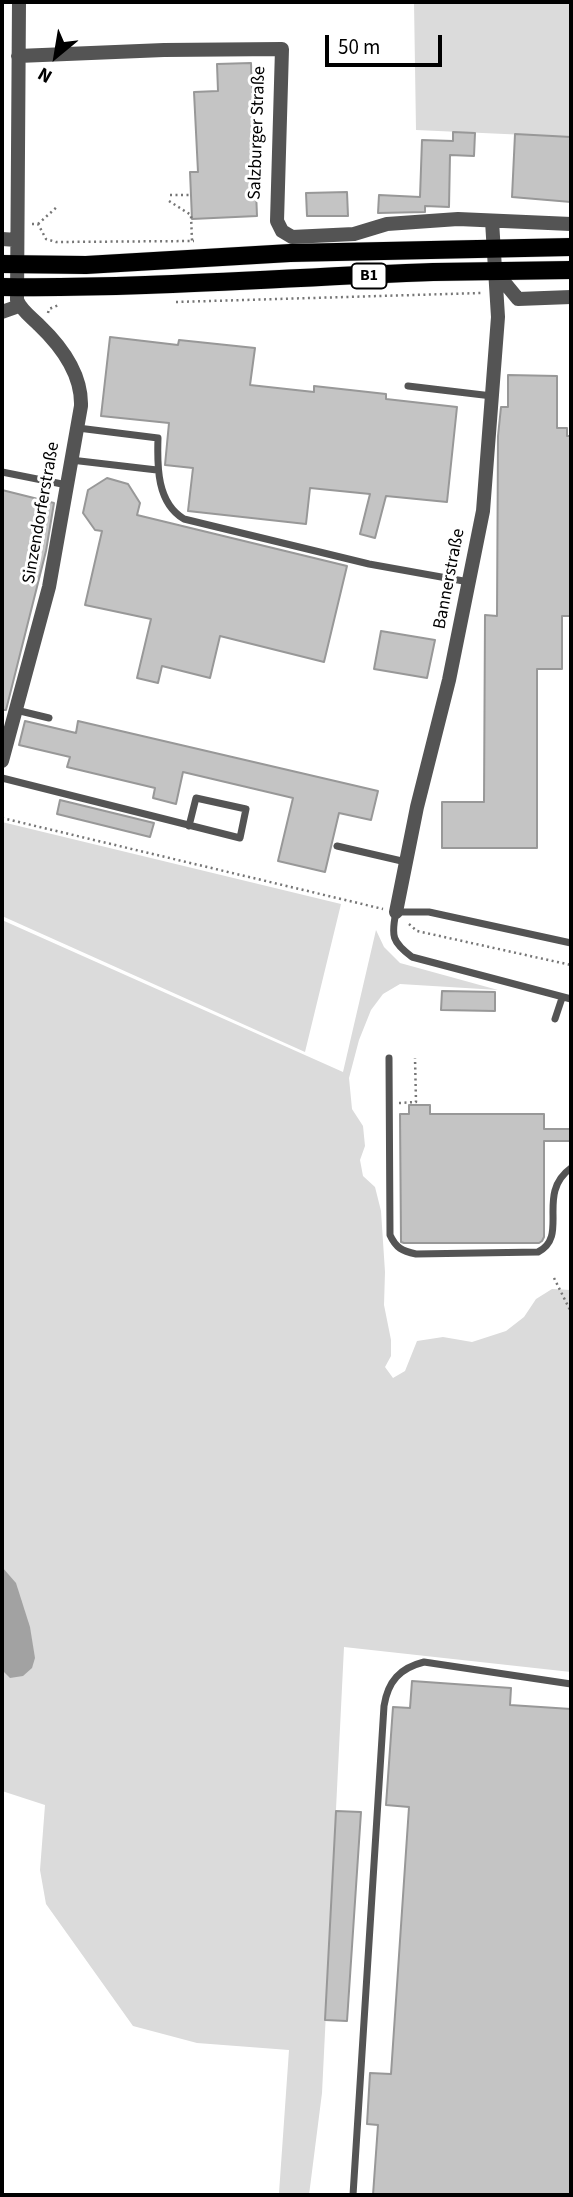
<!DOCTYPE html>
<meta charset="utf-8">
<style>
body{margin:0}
#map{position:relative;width:573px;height:2197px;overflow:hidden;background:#fff;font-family:"Source Sans 3",sans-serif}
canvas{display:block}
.frame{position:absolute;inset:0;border:4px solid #000;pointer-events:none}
.north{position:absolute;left:21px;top:21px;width:70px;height:70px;-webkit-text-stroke:5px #fff;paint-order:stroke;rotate:210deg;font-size:19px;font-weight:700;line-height:28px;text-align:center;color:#000}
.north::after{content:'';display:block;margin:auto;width:24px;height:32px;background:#000;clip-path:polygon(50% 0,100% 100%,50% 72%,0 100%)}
.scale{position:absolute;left:325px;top:35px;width:117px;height:32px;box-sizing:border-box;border:4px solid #000;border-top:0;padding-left:9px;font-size:21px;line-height:24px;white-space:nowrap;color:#000;-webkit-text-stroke:5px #fff;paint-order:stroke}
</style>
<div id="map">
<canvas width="573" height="2197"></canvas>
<div class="frame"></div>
<div class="north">N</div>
<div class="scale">50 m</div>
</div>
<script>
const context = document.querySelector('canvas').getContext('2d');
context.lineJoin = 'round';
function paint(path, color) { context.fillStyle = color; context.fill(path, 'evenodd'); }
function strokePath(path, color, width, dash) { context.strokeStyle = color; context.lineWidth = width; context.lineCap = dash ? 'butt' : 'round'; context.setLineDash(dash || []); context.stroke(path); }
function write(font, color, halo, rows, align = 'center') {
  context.font = font + ' "Source Sans 3",sans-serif'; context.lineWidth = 6; context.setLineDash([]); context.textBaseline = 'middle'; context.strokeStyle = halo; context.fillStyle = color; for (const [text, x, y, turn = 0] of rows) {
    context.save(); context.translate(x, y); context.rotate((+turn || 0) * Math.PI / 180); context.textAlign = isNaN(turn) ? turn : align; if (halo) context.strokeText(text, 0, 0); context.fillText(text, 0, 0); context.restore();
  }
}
paint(new Path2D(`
 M414 2H571V137L416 130Z
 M2 822 341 904 305 1052 2 916Z
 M2 920 343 1072 376 930 384 947 400 963 498 990 400 984 383 994 371 1010 359 1040 349 1078 352 1109 363 1126 365 1146 360 1160 363 1176 375 1187 381 1211 385 1272 384 1305 391 1340V1356L385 1367 393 1378 405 1371 417 1341 443 1337 472 1342 506 1331 524 1317 536 1299 552 1289 571 1290V1672L344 1647 322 2093 309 2195H283L279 2193 289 2050 197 2043 133 2026 46 1904 40 1870 45 1805 2 1791Z`), '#dbdbdb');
paint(new Path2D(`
 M2 1567 16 1583 30 1627 35 1658 32 1668 23 1676 10 1678 4 1672 2 1666Z`), '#a2a2a2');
const building = new Path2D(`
 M251 63 257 216 192 219 190 172H198L194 92 218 91 217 64Z
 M453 132 475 133 474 156 450 155 449 207 425 206V212L378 213 379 195 420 197 422 140 453 141Z
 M515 134 571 137V202L512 197Z
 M347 192 348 216H307L306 193Z
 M110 337 178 345 179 340 255 348 250 385 314 392V386L386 394V399L457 407 447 502 386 496 375 538 360 534 370 494 310 488 306 524 188 511 193 468 165 465 169 423 101 416Z
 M508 375 557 376V428H567V436H571V616H562V669H537V848H442V802H484L485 615 497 616 498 436 501 407H508Z
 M107 478 128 484 140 503 137 515 347 566 324 662 220 636 210 678 162 666 158 683 137 678 151 619 85 605 102 531 95 530 83 513 88 490Z
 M2 490 54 503 46 551 6 710H2Z
 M381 631 435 640 427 678 374 669Z
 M25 721 76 733 78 721 378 791 371 820 339 813 325 872 278 861 293 798 183 772 176 804 153 798 155 788 67 767 70 757 19 745Z
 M60 800 154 823 150 837 57 814Z
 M442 991 495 992V1011L441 1010Z
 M409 1105H430V1114H544V1129H571V1141H544V1237L542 1241 539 1243H404L401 1242 400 1114H409Z
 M412 1681 511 1688 510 1705 571 1709V2195H373L378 2125 367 2124 370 2073 391 2074 409 1807 386 1805 393 1707 410 1708Z
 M336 1811 361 1812 347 2021 325 2020Z`);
paint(building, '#c4c4c4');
strokePath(building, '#989898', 2);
const primary = new Path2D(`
 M2 264 86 265 290 253 571 247
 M2 287C146 289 289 277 433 272 479 271 525 271 571 270`);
strokePath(primary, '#dbdbdb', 19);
strokePath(new Path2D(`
 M170 195H191
 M169 201 191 215 192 241
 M32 224H38L46 239 56 242 194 241
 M38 224 58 206
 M176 302 481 293
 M48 313 49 309 59 305
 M2 818 383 909
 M409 924 417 931 571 965
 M399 1103 416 1102 415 1058
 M554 1278 571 1312`), '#767676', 2.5, [2, 3.5]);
strokePath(new Path2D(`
 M408 386 492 396
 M78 428 158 438C157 467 157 503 184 519L369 564 469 582
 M71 460 157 470
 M2 472 67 485
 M16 710 49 718
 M2 778 240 838 246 809 196 798 189 826
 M337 846 406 862
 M571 943 429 912H396C391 936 392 942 412 957L571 999
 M555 1019 562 998
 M389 1058 390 1235C396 1248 402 1251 416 1254L538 1252C570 1236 535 1194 571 1168
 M353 2195 384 1706C388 1681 400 1668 424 1662L571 1684`), '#545454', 7);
strokePath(new Path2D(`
 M18 56 164 50 282 49 277 221 282 231 292 237 354 234 387 224 458 219 571 224
 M2 239 17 240
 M495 271 518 299 571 297
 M2 312 19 306
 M2 761 49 587 81 406C82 374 61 346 39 325 31 317 21 310 17 300L19 2
 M396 912 417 807 449 680 483 511 498 317 492 221`), '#545454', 14);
strokePath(primary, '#000', 18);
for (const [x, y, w] of [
 [369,276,35]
]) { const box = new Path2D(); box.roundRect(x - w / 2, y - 12.5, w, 25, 5); context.fillStyle = '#fff'; context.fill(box); strokePath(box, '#000', 2); }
write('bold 16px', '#000', null, [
 ["B1",369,276]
]);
write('18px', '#000', '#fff', [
 ["Salzburger Straße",258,133,-88],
 ["Sinzendorferstraße",42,513,-80],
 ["Bannerstraße",450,579,-79]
]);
</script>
